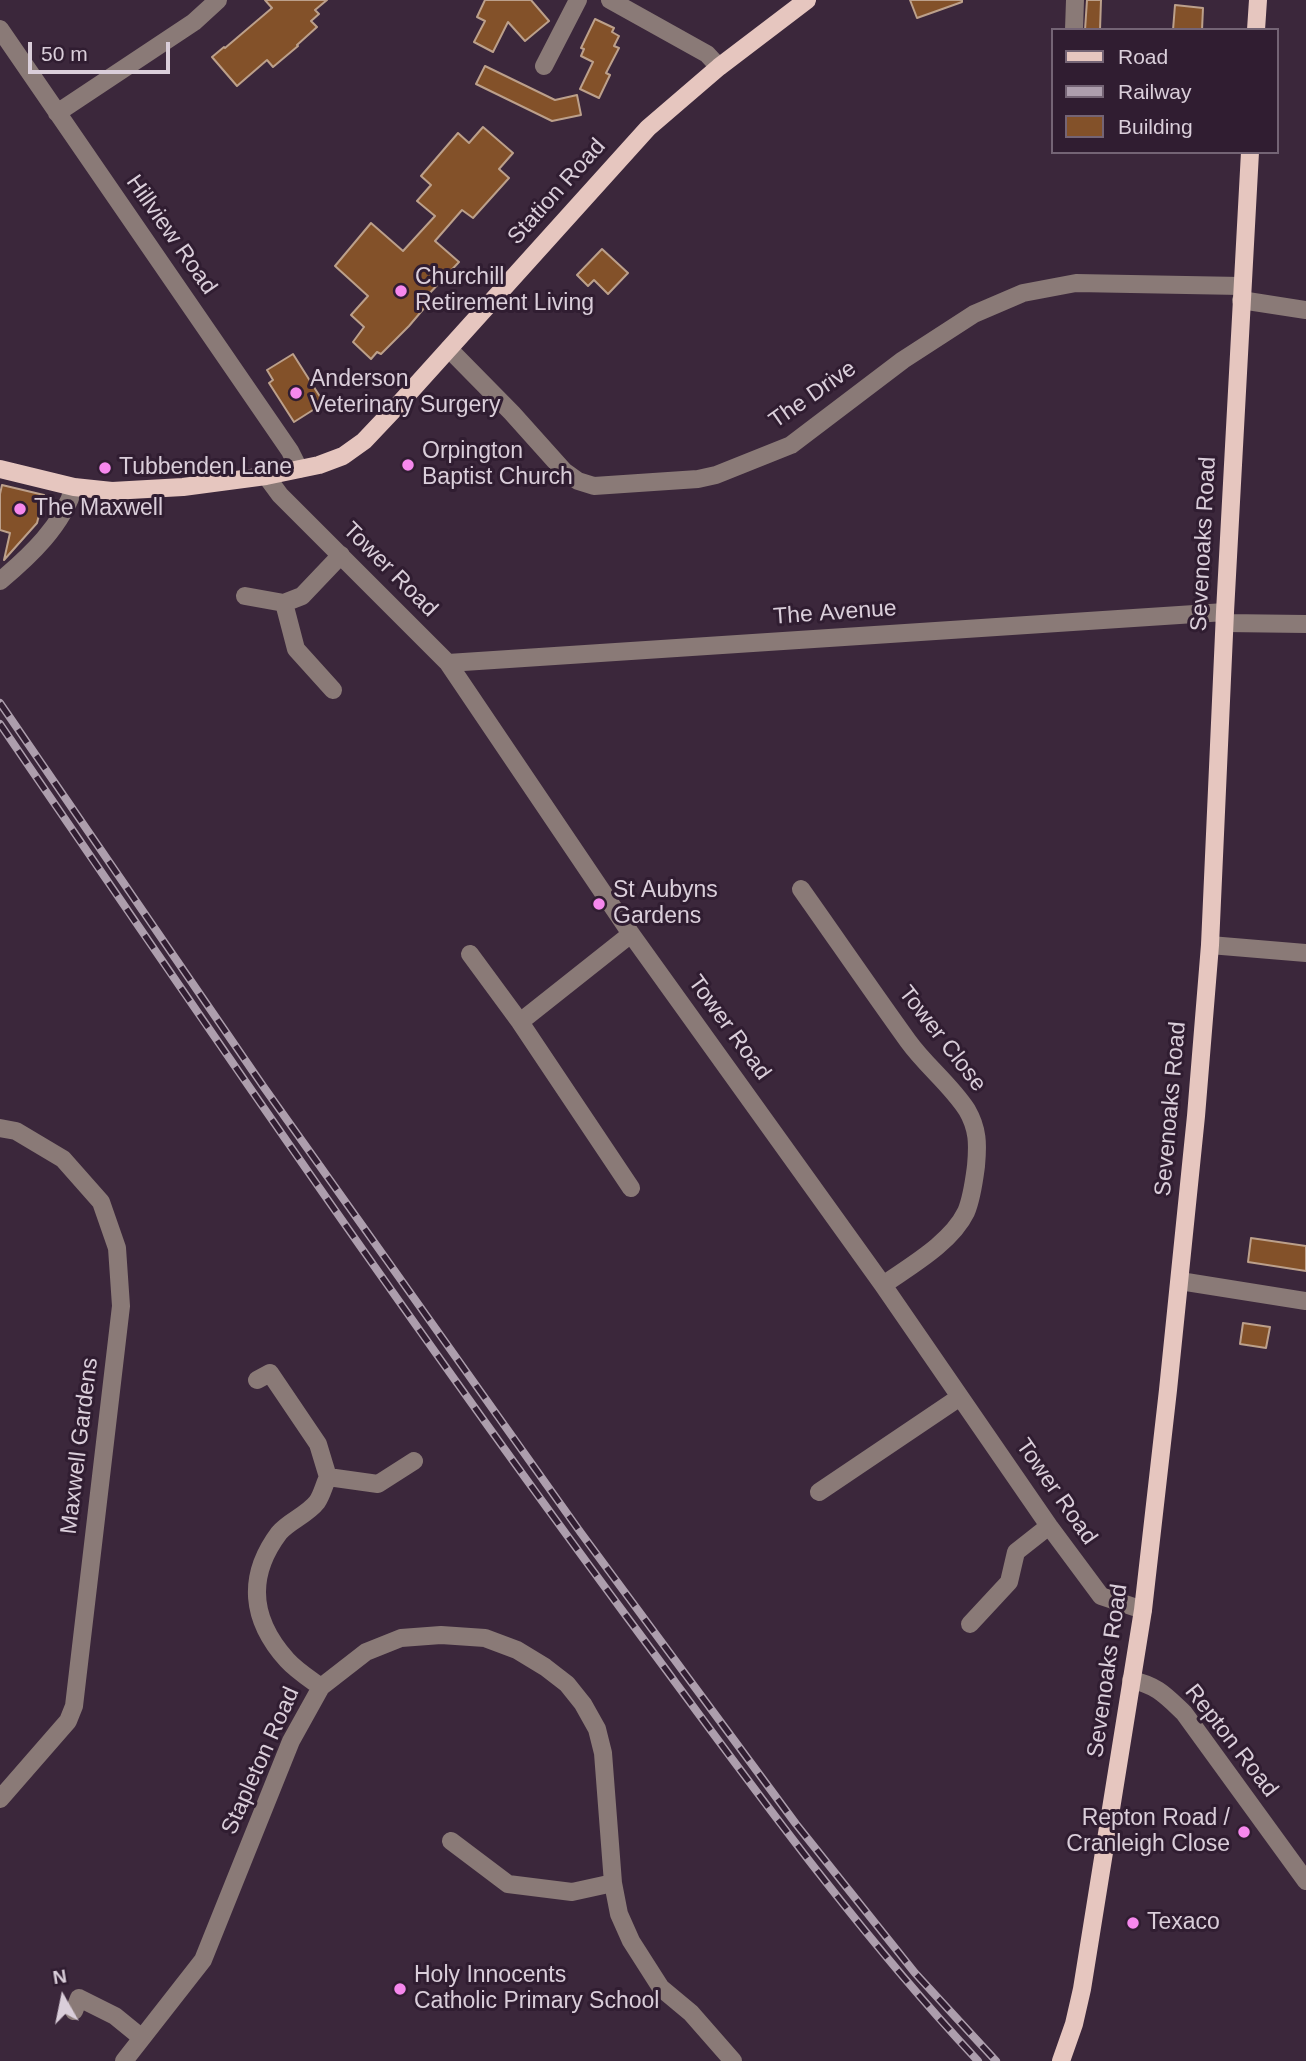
<!DOCTYPE html>
<style>
body{margin:0}
#map{position:relative;width:1306px;height:2061px;overflow:hidden;background:#3b273b;font-family:Arial,sans-serif}
canvas{display:block}
.legend{position:absolute;left:1051px;top:28px;width:228px;height:126px;box-sizing:border-box;background:#301d31;border:2px solid #746475;margin:0;padding:9px 12px;list-style:none;font-size:21px;color:#daceda}
.legend li{display:flex;align-items:center;gap:14px;height:35px}
.legend b{width:35px;border:2px solid #746475}
.north{position:absolute;left:28px;top:1963px;width:70px;height:70px;-webkit-text-stroke:5px #301d31;paint-order:stroke;rotate:351deg;font-size:19px;font-weight:700;line-height:28px;text-align:center;color:#daceda}
.north::after{content:'';display:block;margin:auto;width:24px;height:32px;background:#daceda;clip-path:polygon(50% 0,100% 100%,50% 72%,0 100%)}
.scale{position:absolute;left:28px;top:42px;width:142px;height:32px;box-sizing:border-box;border:4px solid #daceda;border-top:0;padding-left:9px;font-size:21px;line-height:24px;white-space:nowrap;color:#daceda;-webkit-text-stroke:5px #301d31;paint-order:stroke}
</style>
<div id="map">
<canvas width="1306" height="2061"></canvas>
<ul class="legend">
<li><b style="height:9px;background:#e6c6bf"></b>Road</li>
<li><b style="height:9px;background:#ad9ead"></b>Railway</li>
<li><b style="height:19px;background:#835129"></b>Building</li>
</ul>
<div class="north">N</div>
<div class="scale">50 m</div>
</div>
<script>
const context = document.querySelector('canvas').getContext('2d');
context.lineJoin = 'round';
function paint(path, color) { context.fillStyle = color; context.fill(path, 'evenodd'); }
function strokePath(path, color, width, dash) { context.strokeStyle = color; context.lineWidth = width; context.lineCap = dash ? 'butt' : 'round'; context.setLineDash(dash || []); context.stroke(path); }
function write(font, color, halo, rows, align = 'center') {
  context.font = font + ' Arial,sans-serif'; context.lineWidth = 6; context.setLineDash([]); context.textBaseline = 'middle'; context.strokeStyle = halo; context.fillStyle = color; for (const [text, x, y, turn = 0] of rows) {
    context.save(); context.translate(x, y); context.rotate((+turn || 0) * Math.PI / 180); context.textAlign = isNaN(turn) ? turn : align; if (halo) context.strokeText(text, 0, 0); context.fillText(text, 0, 0); context.restore();
  }
}
const building = new Path2D(`
 M265 0H327L315 10 319 14 311 21 317 27 297 45 298 46 273 67 267 60 237 86 212 57 224 47 225 48 272 8Z
 M485 0H531L549 21 525 41 508 22 493 52 474 42 485 21 477 17Z
 M910 0H962V2L917 18Z
 M1087 0H1101L1100 30H1085Z
 M1175 5 1203 8 1202 30H1173Z
 M595 19 614 28 612 32 619 36 614 46 619 48 606 73 610 75 599 98 580 89 593 62 581 56 584 49 581 48Z
 M485 66 555 100 577 95 581 115 552 121 476 84Z
 M483 127 513 153 499 169 509 178 473 218 462 210 435 241 459 262 427 296 431 300 409 326 381 354 377 352 371 359 353 342 364 327 351 315 368 296 335 266 371 223 403 251 435 216 417 201 431 185 421 176 458 133 469 143Z
 M602 249 628 273 608 294 594 280 588 286 577 275Z
 M293 354 324 403 294 422 269 383 273 380 267 370Z
 M2 485 44 495 37 523 4 560 10 533 0 530V494Z
 M1251 1238 1306 1246V1271L1248 1262Z
 M1243 1323 1270 1327 1266 1348 1240 1344Z`);
paint(building, '#835129');
strokePath(building, '#bca08b', 2);
strokePath(new Path2D(`
 M610 0 707 54 719 67
 M0 29 290 451 299 469
 M1074 30 1075 0
 M544 66 578 0
 M57 113 194 22 218 0
 M1241 300 1306 310
 M449 349 512 413 564 471 578 481 594 486 698 479 716 475 791 445 903 360 974 314 1023 293 1076 283 1241 286
 M266 476 280 495 448 663 631 934 883 1285 1049 1526 1101 1596 1143 1610
 M0 581C30 556 63 525 74 487
 M245 596 284 603 302 596 341 555
 M284 603 296 649 333 690
 M1225 623 1306 624
 M448 663 1225 612
 M801 889C837 940 872 991 908 1041 926 1066 950 1084 967 1110 978 1129 978 1144 976 1166 974 1181 972 1198 966 1212 951 1243 910 1266 883 1285
 M1210 945 1306 953
 M470 954 520 1022 631 1188
 M520 1022 631 934
 M0 1128 16 1131 63 1159 101 1202 117 1248 121 1306 74 1706 68 1721 0 1799
 M1180 1281 1306 1301
 M257 1380 270 1373 318 1444 328 1477C324 1485 322 1495 317 1502 307 1515 289 1521 279 1533 246 1577 251 1620 287 1660 297 1671 310 1679 321 1687
 M328 1477 378 1484 414 1461
 M819 1492 960 1397
 M970 1624 1009 1582 1016 1552 1049 1526
 M1131 1680C1157 1685 1166 1696 1184 1713L1306 1881
 M451 1841 508 1884 572 1892 613 1883
 M74 2011 79 1998 115 2016 142 2038
 M124 2061 203 1960 291 1741 321 1687 366 1652 401 1638 441 1635 485 1638 517 1650 545 1667 567 1684 583 1704 597 1729 603 1753 613 1883 619 1914 631 1941 661 1988 691 2013 733 2061`), '#8a7a77', 18);
strokePath(new Path2D(`
 M1256 30 1258 0
 M0 469 74 487 112 491 183 487 266 476 319 465 343 456 364 441 399 404 648 128 719 67 807 0
 M1061 2061 1074 2024 1082 1989 1143 1610 1168 1390 1196 1116 1210 945 1225 612 1250 152`), '#e6c6bf', 18);
const rail = new Path2D(`
 M0 703 263 1086 581 1533 796 1824 915 1973 996 2061
 M0 724C205 1024 411 1325 627 1617 740 1769 849 1923 978 2061`);
strokePath(rail, '#ad9ead', 8);
strokePath(rail, '#301d31', 5, [16]);
for (const [x, y, r, color] of [
 [401,291,7,"#f688ed"],
 [296,393,7,"#f688ed"],
 [408,465,7,"#f688ed"],
 [105,468,7,"#f688ed"],
 [20,509,7,"#f688ed"],
 [599,904,7,"#f688ed"],
 [1244,1832,7,"#f688ed"],
 [1133,1923,7,"#f688ed"],
 [400,1989,7,"#f688ed"]
]) { const dot = new Path2D(); dot.arc(x, y, r, 0, 2 * Math.PI); context.fillStyle = color; context.fill(dot); strokePath(dot, '#301d31', 2.5); }
write('23px', '#daceda', '#301d31', [
 ["Station Road",557,192,-48],
 ["Hillview Road",171,235,55],
 ["The Drive",813,395,-35],
 ["Sevenoaks Road",1204,544,-87],
 ["Tower Road",390,570,45],
 ["The Avenue",835,613,-4],
 ["Tower Road",729,1028,54],
 ["Tower Close",942,1039,52],
 ["Sevenoaks Road",1171,1109,-85],
 ["Maxwell Gardens",80,1446,-83],
 ["Tower Road",1056,1492,55],
 ["Sevenoaks Road",1108,1671,-82],
 ["Repton Road",1231,1741,52],
 ["Stapleton Road",261,1761,-66]
]);
write('23px', '#daceda', '#301d31', [
 ["Churchill",415,278],
 ["Retirement Living",415,304],
 ["Anderson",310,380],
 ["Veterinary Surgery",310,406],
 ["Orpington",422,452],
 ["Baptist Church",422,478],
 ["Tubbenden Lane",119,468],
 ["The Maxwell",34,509],
 ["St Aubyns",613,891],
 ["Gardens",613,917],
 ["Repton Road /",1230,1819,"right"],
 ["Cranleigh Close",1230,1845,"right"],
 ["Texaco",1147,1923],
 ["Holy Innocents",414,1976],
 ["Catholic Primary School",414,2002]
], 'left');
</script>
